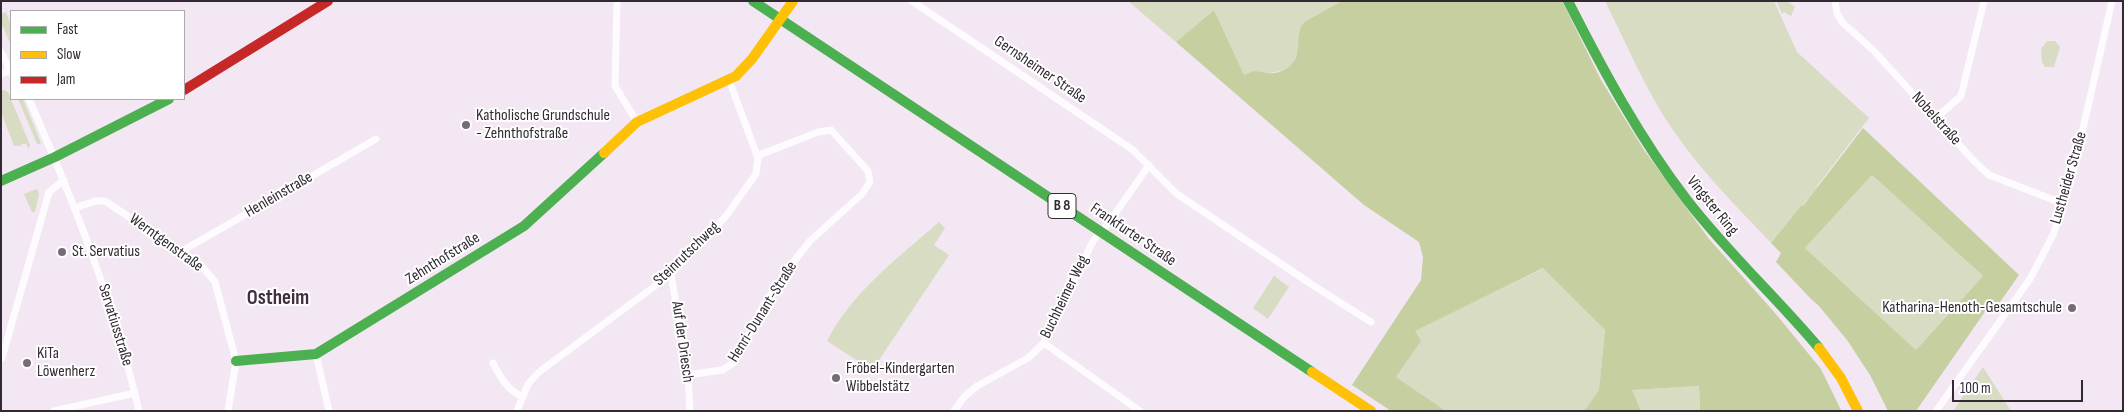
<!DOCTYPE html>
<meta charset="utf-8">
<style>
body{margin:0}
#map{position:relative;width:2124px;height:412px;overflow:hidden;background:#f3e7f4;font-family:"Sofia Sans Condensed",sans-serif}
canvas{display:block}
.frame{position:absolute;inset:0;border:2px solid #322a33;pointer-events:none}
.legend{position:absolute;left:10px;top:10px;width:175px;height:90px;box-sizing:border-box;background:#fff;border:1px solid #adaaad;margin:0;padding:6px 9px;list-style:none;font-size:15px;color:#322a33}
.legend li{display:flex;align-items:center;gap:10px;height:25px}
.legend b{width:25px;border:1px solid #adaaad}
.scale{position:absolute;left:1952px;top:380px;width:131px;height:22px;box-sizing:border-box;border:2px solid #322a33;border-top:0;padding-left:6px;font-size:15px;line-height:18px;white-space:nowrap;color:#322a33;-webkit-text-stroke:4px #fff;paint-order:stroke}
</style>
<div id="map">
<canvas width="2124" height="412"></canvas>
<div class="frame"></div>
<ul class="legend">
<li><b style="height:6px;background:#4caf50"></b>Fast</li>
<li><b style="height:6px;background:#ffc107"></b>Slow</li>
<li><b style="height:6px;background:#c62828"></b>Jam</li>
</ul>
<div class="scale">100 m</div>
</div>
<script>
const context = document.querySelector('canvas').getContext('2d');
context.lineJoin = 'round';
function paint(path, color) { context.fillStyle = color; context.fill(path, 'evenodd'); }
function strokePath(path, color, width, dash) { context.strokeStyle = color; context.lineWidth = width; context.lineCap = dash ? 'butt' : 'round'; context.setLineDash(dash || []); context.stroke(path); }
function write(font, color, halo, rows, align = 'center') {
  context.font = font + ' "Sofia Sans Condensed",sans-serif'; context.lineWidth = 4; context.setLineDash([]); context.textBaseline = 'middle'; context.strokeStyle = halo; context.fillStyle = color; for (const [text, x, y, turn = 0] of rows) {
    context.save(); context.translate(x, y); context.rotate((+turn || 0) * Math.PI / 180); context.textAlign = isNaN(turn) ? turn : align; if (halo) context.strokeText(text, 0, 0); context.fillText(text, 0, 0); context.restore();
  }
}
paint(new Path2D(`
 M1128 1H1342L1304 22C1299 30 1299 40 1299 49 1296 78 1264 71 1244 75L1214 10 1176 42Z
 M1605 1H1774L1797 52 1869 118 1817 186 1818 187 1771 243C1738 208 1703 173 1675 133 1647 93 1627 45 1605 1Z
 M1780 1H1787L1795 7 1791 16 1784 12 1782 14 1777 3Z
 M6 12 11 25V45L3 27 1 28V14Z
 M2047 41H2055L2060 47 2054 67H2045L2042 62 2041 49Z
 M4 90 8 92 30 145 29 149 26 144H22L21 146H14L1 112V91Z
 M18 99H23L41 143 40 144H37Z
 M1872 175 1983 276 1916 350 1805 248Z
 M37 189 39 194 35 212H32L24 194Z
 M939 222 945 228 934 245 949 255 877 363 876 373 827 341C852 292 898 258 939 222Z
 M1544 268 1605 330 1599 390 1584 411H1446L1396 377 1421 341 1414 331Z
 M1274 276 1289 287 1268 319 1253 308Z
 M1983 367 2011 411H1953Z
 M1699 386 1700 411H1641L1632 390Z`), '#d7dcc2');
paint(new Path2D(`
 M1342 1H1562L1601 80 1644 150 1709 239 1775 313 1821 369 1841 410 1700 411 1699 386 1632 390 1641 411H1584L1599 390 1605 330 1543 268 1415 331 1421 341 1396 377 1446 411H1391L1352 385 1421 280 1423 257 1419 242 1364 205 1176 42 1214 10 1244 75C1247 74 1252 71 1255 71 1264 72 1270 75 1279 72 1309 61 1291 40 1304 22Z
 M1863 128 2019 275 2000 302 1991 303 1916 411H1888L1870 375 1847 340 1819 306 1811 299 1776 262 1781 253 1771 243 1802 205 1803 206ZM1872 175 1983 276 1916 350 1805 248Z`), '#c5cfa0');
strokePath(new Path2D(`
 M617 1 615 86 637 122
 M912 1 1133 150 1177 194 1314 286 1371 322
 M1835 1 1837 13 1842 22 1874 51 1974 161 1989 175 2064 204
 M1 52 11 73
 M1 74 9 71
 M29 99C73 200 114 303 139 411
 M1936 118 1961 96 1984 1
 M75 208 95 201H105L201 265 215 282 236 361 228 411
 M182 251 376 139
 M671 274 688 375 690 411
 M1044 343 1140 411
 M316 354 329 411
 M2 358 49 192 64 180
 M493 363C501 378 507 390 523 397
 M688 375 722 370 735 362 764 304 795 260 810 241 862 194 870 182 868 171 831 130 818 132 757 156
 M54 411 135 393
 M517 411 528 384 539 372 671 274 726 216 756 174 758 158 729 80
 M954 411 964 397 977 386 1028 358 1044 343 1093 241 1108 224 1149 165
 M1936 411 2030 279 2053 235 2072 177 2112 1`), '#fdfbfd', 7);
strokePath(new Path2D(`
 M753 1 1312 372
 M1568 1C1603 70 1640 139 1687 200 1728 253 1777 298 1819 348
 M1 181 55 157 169 99
 M236 361 316 354 524 226 604 153`), '#4caf50', 10);
strokePath(new Path2D(`
 M604 153 637 122 736 76 752 59 793 1
 M1819 348 1841 378 1858 411
 M1312 372 1371 411`), '#ffc107', 10);
strokePath(new Path2D(`
 M184 90 328 1`), '#c62828', 10);
for (const [x, y, r, color] of [
 [466,125,5,"#766c77"],
 [62,252,5,"#766c77"],
 [2072,308,5,"#766c77"],
 [27,363,5,"#766c77"],
 [836,378,5,"#766c77"]
]) { const dot = new Path2D(); dot.arc(x, y, r, 0, 2 * Math.PI); context.fillStyle = color; context.fill(dot); strokePath(dot, '#fff', 2); }
for (const [x, y, w] of [
 [1062,206,28]
]) { const box = new Path2D(); box.roundRect(x - w / 2, y - 12.5, w, 25, 4); context.fillStyle = '#fff'; context.fill(box); strokePath(box, '#322a33', 1); }
write('bold 15px', '#322a33', null, [
 ["B 8",1062,206]
]);
write('16px', '#322a33', '#fff', [
 ["Gernsheimer Straße",1040,70,34],
 ["Nobelstraße",1936,119,48],
 ["Lustheider Straße",2069,178,-74],
 ["Henleinstraße",279,195,-30],
 ["Vingster Ring",1712,206,51],
 ["Frankfurter Straße",1133,235,34],
 ["Werntgenstraße",166,243,36],
 ["Steinrutschweg",687,254,-44],
 ["Zehnthofstraße",443,259,-32],
 ["Buchheimer Weg",1065,297,-64],
 ["Henri-Dunant-Straße",763,312,-58],
 ["Servatiusstraße",115,325,73],
 ["Auf der Driesch",682,342,82]
]);
write('16px', '#322a33', '#fff', [
 ["Katholische Grundschule",476,116],
 ["- Zehnthofstraße",476,134],
 ["St. Servatius",72,252],
 ["Katharina-Henoth-Gesamtschule",2062,308,"right"],
 ["KiTa",37,354],
 ["Löwenherz",37,372],
 ["Fröbel-Kindergarten",846,369],
 ["Wibbelstätz",846,387]
], 'left');
write('bold 21px', '#402f42', '#fff', [
 ["Ostheim",278,299]
]);
</script>
